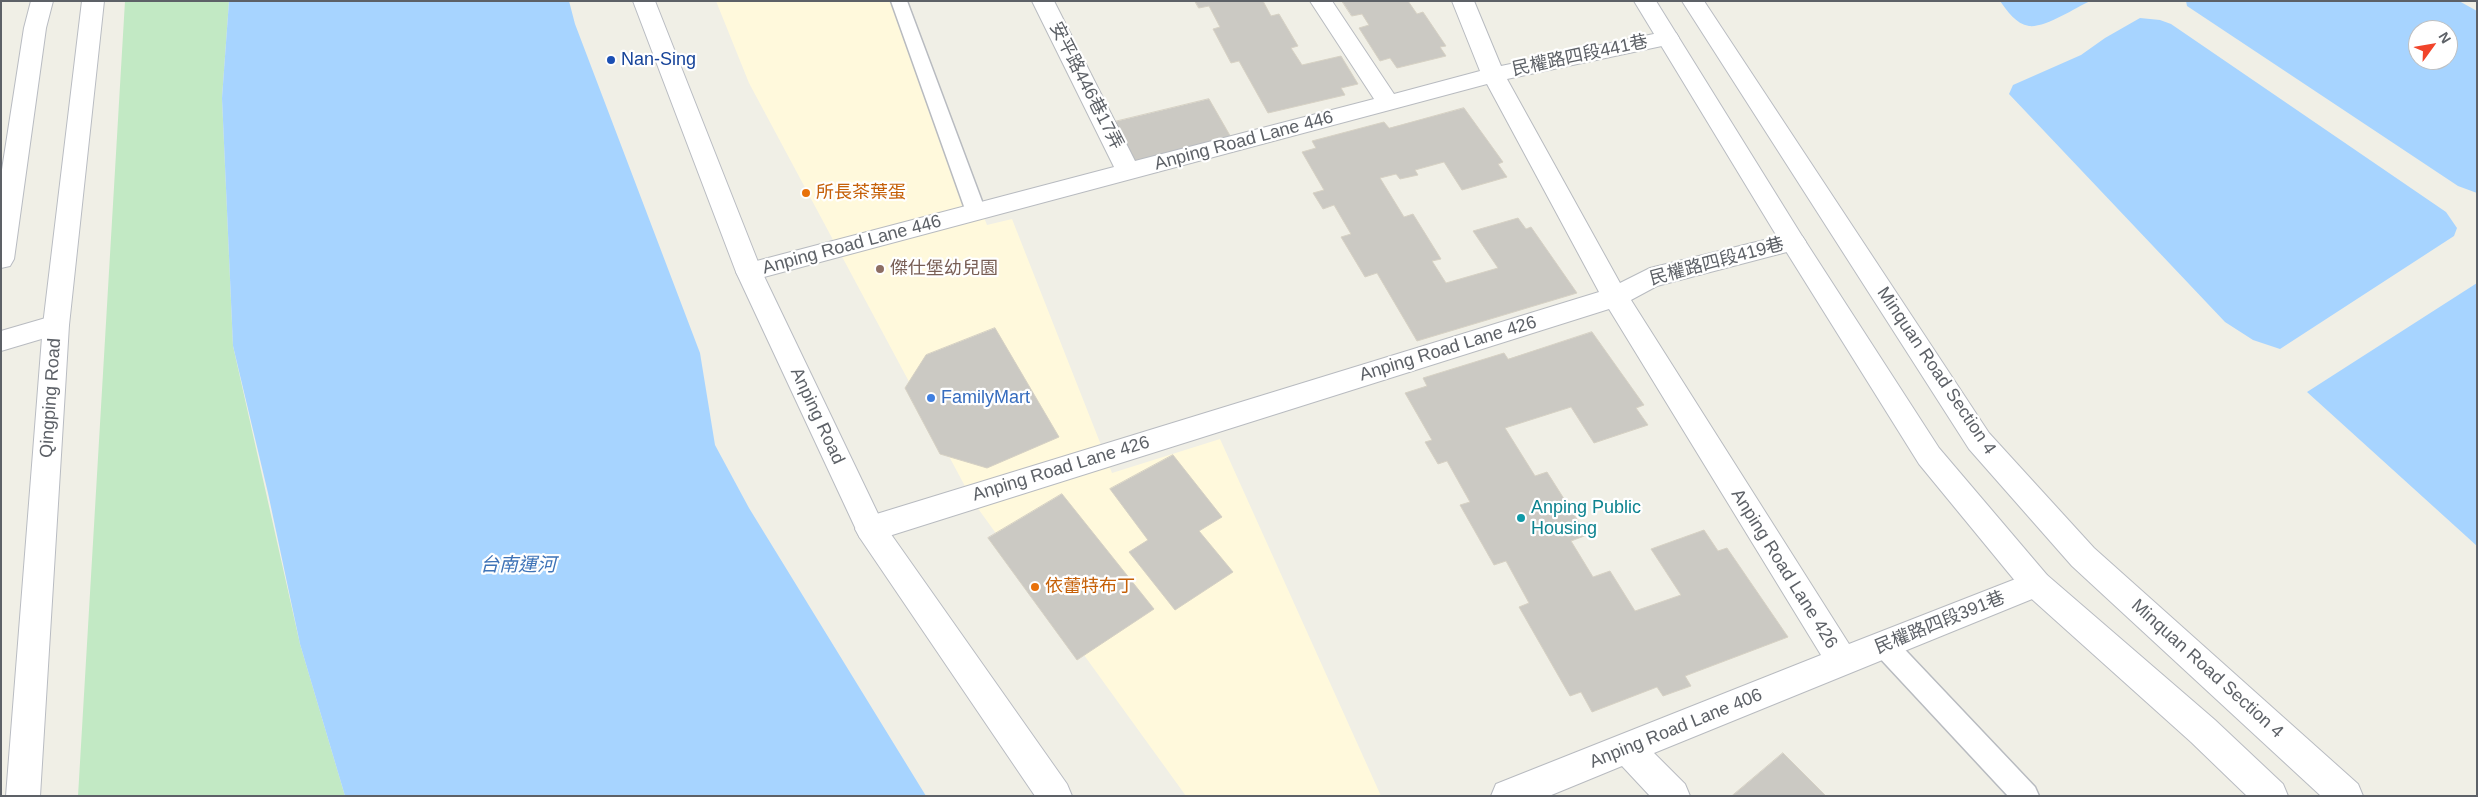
<!DOCTYPE html>
<meta charset="utf-8">
<style>
body{margin:0}
#map{position:relative;width:2478px;height:797px;overflow:hidden;background:#f0efe6;font-family:Helvetica,sans-serif}
canvas{display:block}
.frame{position:absolute;inset:0;border:2px solid #5d6167;pointer-events:none}
.north{position:absolute;left:2408px;top:20px;width:50px;height:50px;box-sizing:border-box;background:#fff;border:1px solid #bec0c2;border-radius:50%;rotate:58deg;font-size:14px;font-weight:700;line-height:20px;text-align:center;color:#5d6167}
.north::after{content:'';display:block;margin:auto;width:18px;height:22px;background:#f1442b;clip-path:polygon(50% 0,100% 100%,50% 72%,0 100%)}
</style>
<div id="map">
<canvas width="2478" height="797"></canvas>
<div class="frame"></div>
<div class="north">N</div>
</div>
<script>
const context = document.querySelector('canvas').getContext('2d');
context.lineJoin = 'round';
function paint(path, color) { context.fillStyle = color; context.fill(path, 'evenodd'); }
function strokePath(path, color, width, dash) { context.strokeStyle = color; context.lineWidth = width; context.lineCap = dash ? 'butt' : 'round'; context.setLineDash(dash || []); context.stroke(path); }
function write(font, color, halo, rows, align = 'center') {
  context.font = font + ' Helvetica,"Noto Sans TC",sans-serif'; context.lineWidth = 4.5; context.setLineDash([]); context.textBaseline = 'middle'; context.strokeStyle = halo; context.fillStyle = color; for (const [text, x, y, turn = 0] of rows) {
    context.save(); context.translate(x, y); context.rotate((+turn || 0) * Math.PI / 180); context.textAlign = isNaN(turn) ? turn : align; if (halo) context.strokeText(text, 0, 0); context.fillText(text, 0, 0); context.restore();
  }
}
paint(new Path2D(`
 M716 1H897L987 225 1012 219 1112 473 1220 439 1381 796H1186L974 503 749 83Z`), '#fff9dc');
paint(new Path2D(`
 M125 1H229L222 98 233 346 300 644 345 796H78Z`), '#c2e9c4');
paint(new Path2D(`
 M229 1H569L575 24 700 353 715 445 749 508 926 796H345L300 644 268 493 233 346 222 98Z
 M2000 1H2090C2075 8 2045 28 2029 26 2016 24 2007 11 2000 1Z
 M2186 1H2459L2477 11V193L2458 186 2187 6ZM2418 30H2448V60H2418Z
 M2140 18 2160 20 2171 24 2446 212 2457 228 2454 236 2280 349 2253 340 2225 322 2009 94 2013 85 2081 55 2105 38Z
 M2477 283V546L2307 392Z`), '#a7d4ff');
const building = new Path2D(`
 M1195 1H1263L1271 16 1279 14 1298 46 1291 48 1302 65 1341 56 1358 84 1341 88 1345 95 1268 113 1239 61 1231 63 1213 29 1220 27 1209 6 1199 8Z
 M1342 1H1408L1417 14 1423 12 1446 46 1440 47 1446 56 1397 68 1390 58 1380 61 1359 28 1369 25 1362 14 1352 16Z
 M1209 99 1232 139 1134 165 1114 122Z
 M1464 108 1503 162 1498 164 1507 177 1462 190 1444 162 1415 170 1418 175 1400 179 1396 174 1380 178 1404 217 1413 214 1441 259 1432 261 1446 283 1498 268 1473 231 1518 218 1526 229 1531 227 1577 293 1417 341 1377 273 1365 277 1341 237 1351 234 1334 205 1323 209 1313 193 1324 190 1302 152 1316 148 1312 141 1384 122 1389 128Z
 M995 328 1059 437 987 468 940 454 905 388 926 355Z
 M1592 332 1644 405 1636 408 1648 425 1594 443 1571 407 1505 428 1535 476 1547 472 1587 535 1571 541 1593 577 1610 571 1635 611 1681 595 1651 549 1704 530 1718 551 1727 548 1788 637 1685 676 1691 686 1663 696 1657 687 1592 712 1581 692 1570 696 1519 607 1529 603 1506 561 1494 565 1460 505 1470 502 1447 461 1438 464 1425 442 1432 440 1405 393 1427 386 1423 378 1504 353 1508 359Z
 M1173 455 1222 517 1199 531 1233 572 1175 610 1129 552 1148 540 1110 489Z
 M1062 494 1154 609 1077 660 988 538Z
 M1783 753 1826 796H1732Z`);
paint(building, '#cbc9c3');
strokePath(building, '#d6d1c4', 1);
const lane = new Path2D(`
 M891 1H907L986 212 983 217 976 219 969 217 966 212Z
 M1884 634 1893 637 2035 787 2039 796H2008L1875 653 1872 645 1875 637Z`);
const street = new Path2D(`
 M1032 1H1054L1135 161 1374 99 1310 1H1332L1394 94 1480 71 1452 1H1474L1501 66 1668 31 1676 33 1679 38 1676 43 1507 79 1620 283 1650 268 1793 233 1802 236 1806 242 1802 248 1657 286 1631 300 1849 644 2036 571 2047 575 2051 584 2047 593 1654 753 1685 784 1690 796H1650L1622 766 1549 796H1491L1496 784 1821 655 1609 309 870 542 860 538 855 529 860 520 870 516 1599 292 1487 84 749 281 740 279 736 272 740 265 749 263 1114 167Z
 M56 315 65 318 69 325 65 332 1 351V331Z`);
const secondary = new Path2D(`
 M31 1H53L46 28 14 259 10 266 1 268V176L24 28Z
 M82 1H104L69 325 40 796H6L43 325Z
 M633 1H655L762 272 881 520 1067 784 1072 796H1035L860 538 736 272Z
 M1634 1H1656L1802 236 1939 448 2047 575 2215 720 2283 784 2288 796H2247L2191 742 2025 593 1919 464 1784 248Z
 M1682 1H1704L1989 433 2094 548 2358 784 2363 796H2321L2072 566 1969 449Z`);
strokePath(lane, '#b8bbc0', 3);
strokePath(street, '#b8bbc0', 2);
strokePath(secondary, '#b9bcc2', 2);
paint(lane, '#fff');
paint(street, '#fff');
paint(secondary, '#fff');
for (const [x, y, r, color] of [
 [611,60,5,"#1a4fb4"],
 [806,193,5,"#e8710a"],
 [880,269,5,"#8d6e63"],
 [931,398,5,"#3f7fe0"],
 [1521,518,5,"#0f9aa8"],
 [1035,587,5,"#e8710a"]
]) { const dot = new Path2D(); dot.arc(x, y, r, 0, 2 * Math.PI); context.fillStyle = color; context.fill(dot); strokePath(dot, '#fff', 2); }
write('18px', '#5d6167', '#fff', [
 ["民權路四段441巷",1580,56,-12],
 ["安平路446巷17弄",1086,86,63],
 ["Anping Road Lane 446",1244,141,-15],
 ["Anping Road Lane 446",852,245,-15],
 ["民權路四段419巷",1717,262,-15],
 ["Anping Road Lane 426",1448,349,-17],
 ["Minquan Road Section 4",1936,371,56],
 ["Qingping Road",51,398,-86],
 ["Anping Road",817,416,65],
 ["Anping Road Lane 426",1061,469,-17],
 ["Anping Road Lane 426",1784,569,58],
 ["民權路四段391巷",1940,623,-22],
 ["Minquan Road Section 4",2207,669,42],
 ["Anping Road Lane 406",1676,729,-22]
]);
write('18px', '#164399', '#fff', [
 ["Nan-Sing",621,60]
], 'left');
write('18px', '#c56008', '#fff', [
 ["所長茶葉蛋",816,193],
 ["依蕾特布丁",1045,587]
], 'left');
write('18px', '#785e54', '#fff', [
 ["傑仕堡幼兒園",890,269]
], 'left');
write('18px', '#366cbe', '#fff', [
 ["FamilyMart",941,398]
], 'left');
write('18px', '#0d838f', '#fff', [
 ["Anping Public",1531,508],
 ["Housing",1531,529]
], 'left');
write('italic 19px', '#3e73b7', '#fff', [
 ["台南運河",518,566]
]);
</script>
